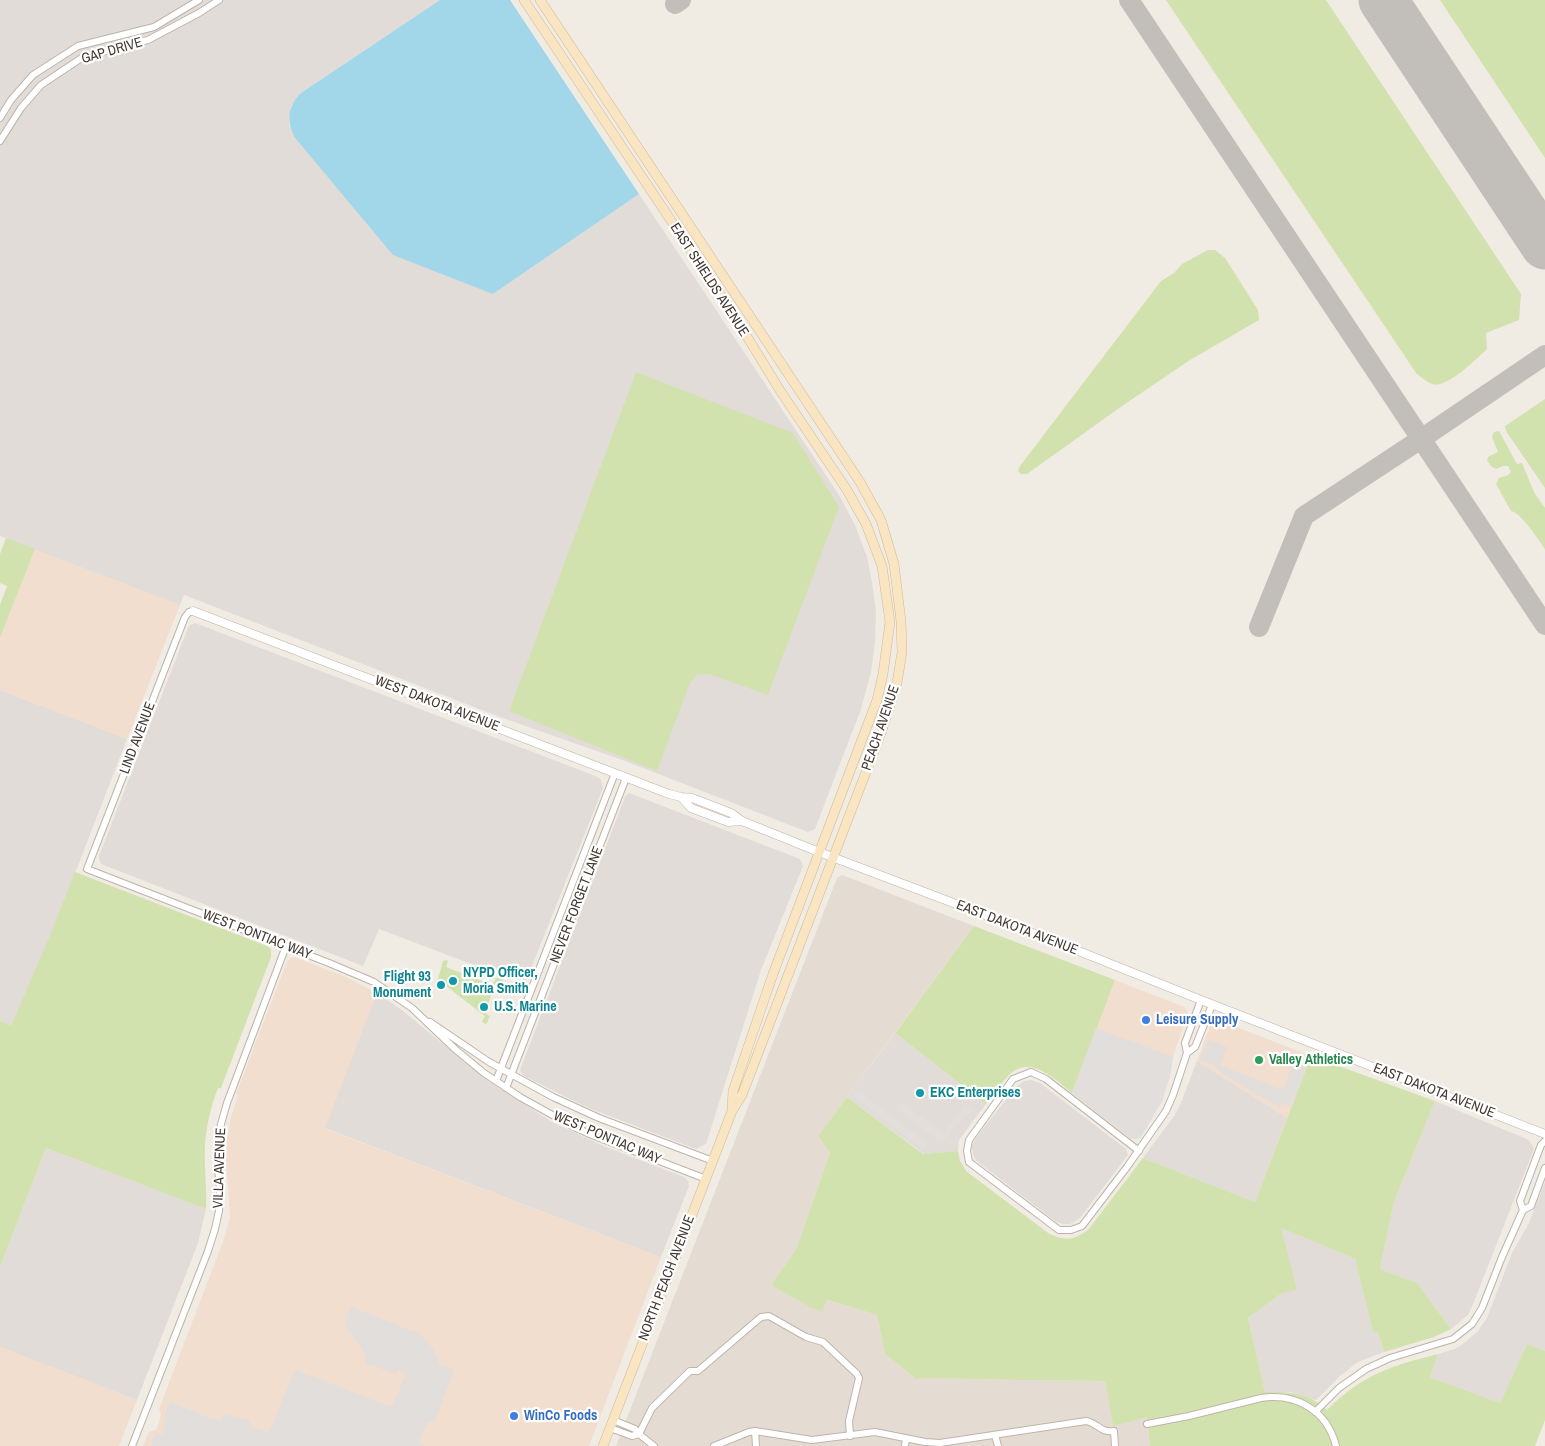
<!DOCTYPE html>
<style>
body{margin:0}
canvas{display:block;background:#f0ebe3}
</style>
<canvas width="1545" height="1446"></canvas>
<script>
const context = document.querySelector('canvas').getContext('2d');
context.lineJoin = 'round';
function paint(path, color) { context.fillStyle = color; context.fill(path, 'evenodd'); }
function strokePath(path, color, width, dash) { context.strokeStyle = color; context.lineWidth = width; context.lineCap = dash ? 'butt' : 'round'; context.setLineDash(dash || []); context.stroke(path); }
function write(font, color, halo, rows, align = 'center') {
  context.font = font + ' "Archivo Narrow",sans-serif'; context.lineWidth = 4.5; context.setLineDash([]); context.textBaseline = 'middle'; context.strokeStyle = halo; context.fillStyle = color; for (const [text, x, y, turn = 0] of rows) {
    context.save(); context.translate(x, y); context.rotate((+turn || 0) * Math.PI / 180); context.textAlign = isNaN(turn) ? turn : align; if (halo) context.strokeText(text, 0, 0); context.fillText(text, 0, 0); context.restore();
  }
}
paint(new Path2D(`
 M842 875 974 926 818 1136 830 1153 796 1249 771 1285 822 1311 826 1300 877 1315 885 1354 916 1379 931 1378 1018 1380 1105 1381 1113 1425 1147 1417 1150 1446H616L837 878Z`), '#e4dcd2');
paint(new Path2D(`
 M35 549 180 605 127 739 0 690V638Z
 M294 957 346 977 377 993 326 1129 661 1257 589 1446H143L149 1432 157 1429 161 1415 159 1409 224 1239 230 1217 226 1158 227 1139 231 1117 238 1095 236 1094 287 962 291 958Z
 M1115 980 1184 1007 1188 1013 1174 1053 1170 1076 1162 1101 1141 1137 1136 1139 1130 1138 1072 1093Z
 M1218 1020 1311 1056 1287 1118 1197 1061 1211 1024Z
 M0 1347 137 1400 119 1446H0Z`), '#f2decf');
paint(new Path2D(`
 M0 0H440L301 93 291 106 289 122 290 128 493 294 639 194 839 495 855 525 867 557 872 582 876 612 875 642 871 672 861 709 815 829 808 832 625 761 500 717 184 595 180 605 0 536Z
 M195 623 598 777 601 780 603 788 526 981 511 975 495 973 379 929 363 966 101 864 99 859V856L188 628 190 625Z
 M0 690 127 739 50 938 11 1025 0 1021Z
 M629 793 800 859 803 866 761 970 706 1144 696 1149 586 1107 524 1076 520 1070 625 797Z
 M377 993 403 1011 488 1081 552 1122 601 1145 684 1177 688 1181 689 1186 661 1257 325 1128Z
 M895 1033 986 1104 959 1140 958 1151 924 1154 847 1097Z
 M1197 1061 1287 1118 1255 1202 1143 1158 1174 1116 1181 1103Z
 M1031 1080 1040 1083 1126 1149 1128 1155 1080 1218 1070 1224H1062L1055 1221 982 1165 976 1160 973 1154 972 1146 975 1139 1017 1086 1024 1081Z
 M1435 1101 1529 1140 1534 1149 1473 1304 1468 1315 1451 1329 1417 1283 1380 1269 1394 1202Z
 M46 1148 206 1209 198 1243 137 1400 0 1347V1267Z
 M1545 1182V1351L1527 1344 1500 1403 1430 1377 1438 1354 1455 1349 1463 1344 1477 1332 1487 1318 1512 1253 1529 1223Z
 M1281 1228 1355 1259 1373 1333 1378 1332 1384 1352 1358 1362 1341 1375 1316 1400 1291 1392H1265L1248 1318 1282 1293Z`), '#e2dcd8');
paint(new Path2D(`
 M1166 0H1326L1521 294 1519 320 1486 333 1487 349C1476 359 1447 389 1432 384 1427 382 1421 377 1416 373Z
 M1440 0H1545V158Z
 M1208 250H1215L1225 258 1258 310 1259 320 1190 360 1122 406 1027 474H1021L1018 471 1020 466 1161 281 1174 273 1182 264Z
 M636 372 793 433 839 507 768 695 709 674 697 675 690 683 657 771 509 711Z
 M1545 399V488L1506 431 1505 426Z
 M1499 431 1517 464 1522 463 1534 492 1545 508V549C1538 540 1522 513 1511 511L1496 484 1499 478 1508 475 1511 472 1508 466H1503L1496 469 1491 466 1487 460 1488 457 1498 452 1492 437 1494 432Z
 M6 538 35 549 0 638V605L7 586 0 583V554Z
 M75 872 267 946 271 949V957L221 1088H218C211 1106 206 1126 205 1146 204 1167 207 1188 206 1209L46 1148 0 1267V1021L11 1025 49 938Z
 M974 926 1115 980 1072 1093C1053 1078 1030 1054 1008 1076 1000 1084 993 1095 986 1104L895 1033Z
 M446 960 448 961 446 967 492 985 496 978H500L503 980V984L496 982 485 1013 490 1016 487 1023 485 1024 482 1021 485 1016 446 986 442 992 436 986 443 961Z
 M1311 1056 1435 1101 1394 1202 1380 1269 1417 1283 1451 1329 1434 1337 1384 1352 1378 1332 1373 1333 1355 1259 1281 1228 1297 1290 1282 1293 1248 1318 1265 1392C1291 1392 1307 1392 1327 1410 1363 1374 1391 1366 1438 1354L1430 1377 1500 1403 1527 1344 1545 1351V1420L1535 1446H1150L1147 1417 1113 1426 1105 1381 1018 1380 931 1378 916 1379 885 1354 877 1315 827 1300 822 1311 812 1308 771 1285 796 1249 830 1153 818 1136 847 1097 923 1154 958 1151 960 1161 966 1171 1048 1233C1064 1241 1073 1241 1088 1230L1143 1158 1255 1202Z`), '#d2e2ae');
paint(new Path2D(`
 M1096 1028 1173 1057 1170 1076 1162 1101 1141 1137 1136 1139 1130 1138 1072 1093Z
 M1209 1040 1227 1047 1220 1065 1283 1090 1293 1063 1306 1068 1291 1107 1281 1103 1280 1108 1223 1074 1213 1064 1200 1060Z
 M858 1090 928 1144 922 1149 854 1097Z
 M902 1102 943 1133 965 1103 973 1109 942 1143 897 1109Z
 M351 1307 420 1334 434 1350 440 1365 454 1370 434 1423 428 1421 419 1441 424 1446H151L156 1433 162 1435 164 1429 165 1414 170 1402 210 1418 222 1421 223 1414 249 1420 250 1426 269 1433 295 1370 392 1407 406 1374 399 1369 396 1374 365 1363 367 1356 345 1325Z`), '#e1dedb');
paint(new Path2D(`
 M440 0H510L639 194 493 294 393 255 296 139C286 124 287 106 301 93Z`), '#a2d7ea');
strokePath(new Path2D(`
 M1129 0 1545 625
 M675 4 681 0
 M1259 627 1304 516 1421 439 1545 355`), '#c2bfbb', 20);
strokePath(new Path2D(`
 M1383 0 1545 245`), '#c2bfbb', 49);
const minor = new Path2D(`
 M0 118 11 100 33 75 78 46 154 27 199 0
 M0 141 21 108 41 85 83 57 148 40 199 13 219 0
 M193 611 189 612 185 617 87 869 329 963 374 982 412 1008 455 1049 484 1073 520 1097 572 1126 592 1135 706 1179
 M430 1022 489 1062 553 1097 599 1118 713 1161
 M1187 1053 1195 1047 1212 1005
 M496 1081 615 773
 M506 1088 626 778
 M1139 1151 1046 1079 1031 1072 1013 1079 969 1140 967 1151 969 1162 1059 1230H1071L1082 1226 1127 1167 1166 1111 1173 1095 1187 1053 1185 1043 1201 1000
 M1523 1210 1520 1201 1541 1145 1545 1141
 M1315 1412 1339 1388 1366 1369 1390 1358 1453 1339 1472 1324 1482 1308 1502 1257 1523 1210 1531 1206 1545 1168
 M613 1420 635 1429 639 1434 654 1446
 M1147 1424 1189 1416 1261 1398C1296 1393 1327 1410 1336 1446
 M610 1428 632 1436 639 1434 652 1408 690 1371H698L761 1317 769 1316 806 1337 823 1342 857 1374 859 1378 849 1421 850 1436
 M755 1431 756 1446
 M995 1435 998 1446
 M132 1446 208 1251 215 1229 219 1211 220 1191 217 1155 218 1139 221 1124 227 1103 286 946
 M714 1446 749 1432 755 1431 812 1440 875 1432 925 1442 940 1443 1086 1421C1098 1423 1100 1433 1114 1431L1115 1446
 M905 1446 906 1438`);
const tertiary = new Path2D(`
 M193 611 669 794 681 797 692 798 731 813 742 821 819 852 1051 940 1201 1000 1545 1134
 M681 797 691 808 728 822 742 821`);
const secondary = new Path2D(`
 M524 0 730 309 781 392 847 490 866 524 882 566 890 622 883 674 877 700 773 974 733 1091 732 1108
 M540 0 860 482 881 520 894 564 901 621 902 652 897 683 881 733 742 1095 732 1111 603 1446`);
strokePath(minor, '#beb4aa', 8);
strokePath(tertiary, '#beb4aa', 9);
strokePath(secondary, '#d1ba98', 10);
strokePath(minor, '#fff', 6);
strokePath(tertiary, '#fff', 8);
strokePath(secondary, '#fae5c3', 9);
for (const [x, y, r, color] of [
 [453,981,5,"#0f9aa8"],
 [441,985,5,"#0f9aa8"],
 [484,1007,5,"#0f9aa8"],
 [1146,1020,5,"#3f7fe0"],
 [1259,1060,5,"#2e9e5b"],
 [920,1093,5,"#0f9aa8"],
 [514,1416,5,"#3f7fe0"]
]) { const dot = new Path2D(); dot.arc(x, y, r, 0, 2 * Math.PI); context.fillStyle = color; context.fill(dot); strokePath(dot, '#fff', 2); }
write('14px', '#423a34', '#fff', [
 ["GAP DRIVE",112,51,-16],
 ["EAST SHIELDS AVENUE",709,280,57],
 ["WEST DAKOTA AVENUE",437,704,21],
 ["PEACH AVENUE",881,728,-71],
 ["LIND AVENUE",138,738,-69],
 ["NEVER FORGET LANE",577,905,-69],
 ["EAST DAKOTA AVENUE",1017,928,21],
 ["WEST PONTIAC WAY",257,935,21],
 ["EAST DAKOTA AVENUE",1434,1091,21],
 ["WEST PONTIAC WAY",607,1138,23],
 ["VILLA AVENUE",220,1168,-88],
 ["NORTH PEACH AVENUE",667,1278,-69]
]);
write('bold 14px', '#0d838f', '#fff', [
 ["NYPD Officer,",463,973],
 ["Moria Smith",463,989],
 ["Flight 93",431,977,"right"],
 ["Monument",431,993,"right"],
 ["U.S. Marine",494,1007],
 ["EKC Enterprises",930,1093]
], 'left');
write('bold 14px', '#366cbe', '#fff', [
 ["Leisure Supply",1156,1020],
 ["WinCo Foods",524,1416]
], 'left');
write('bold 14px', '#27864d', '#fff', [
 ["Valley Athletics",1269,1060]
], 'left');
</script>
